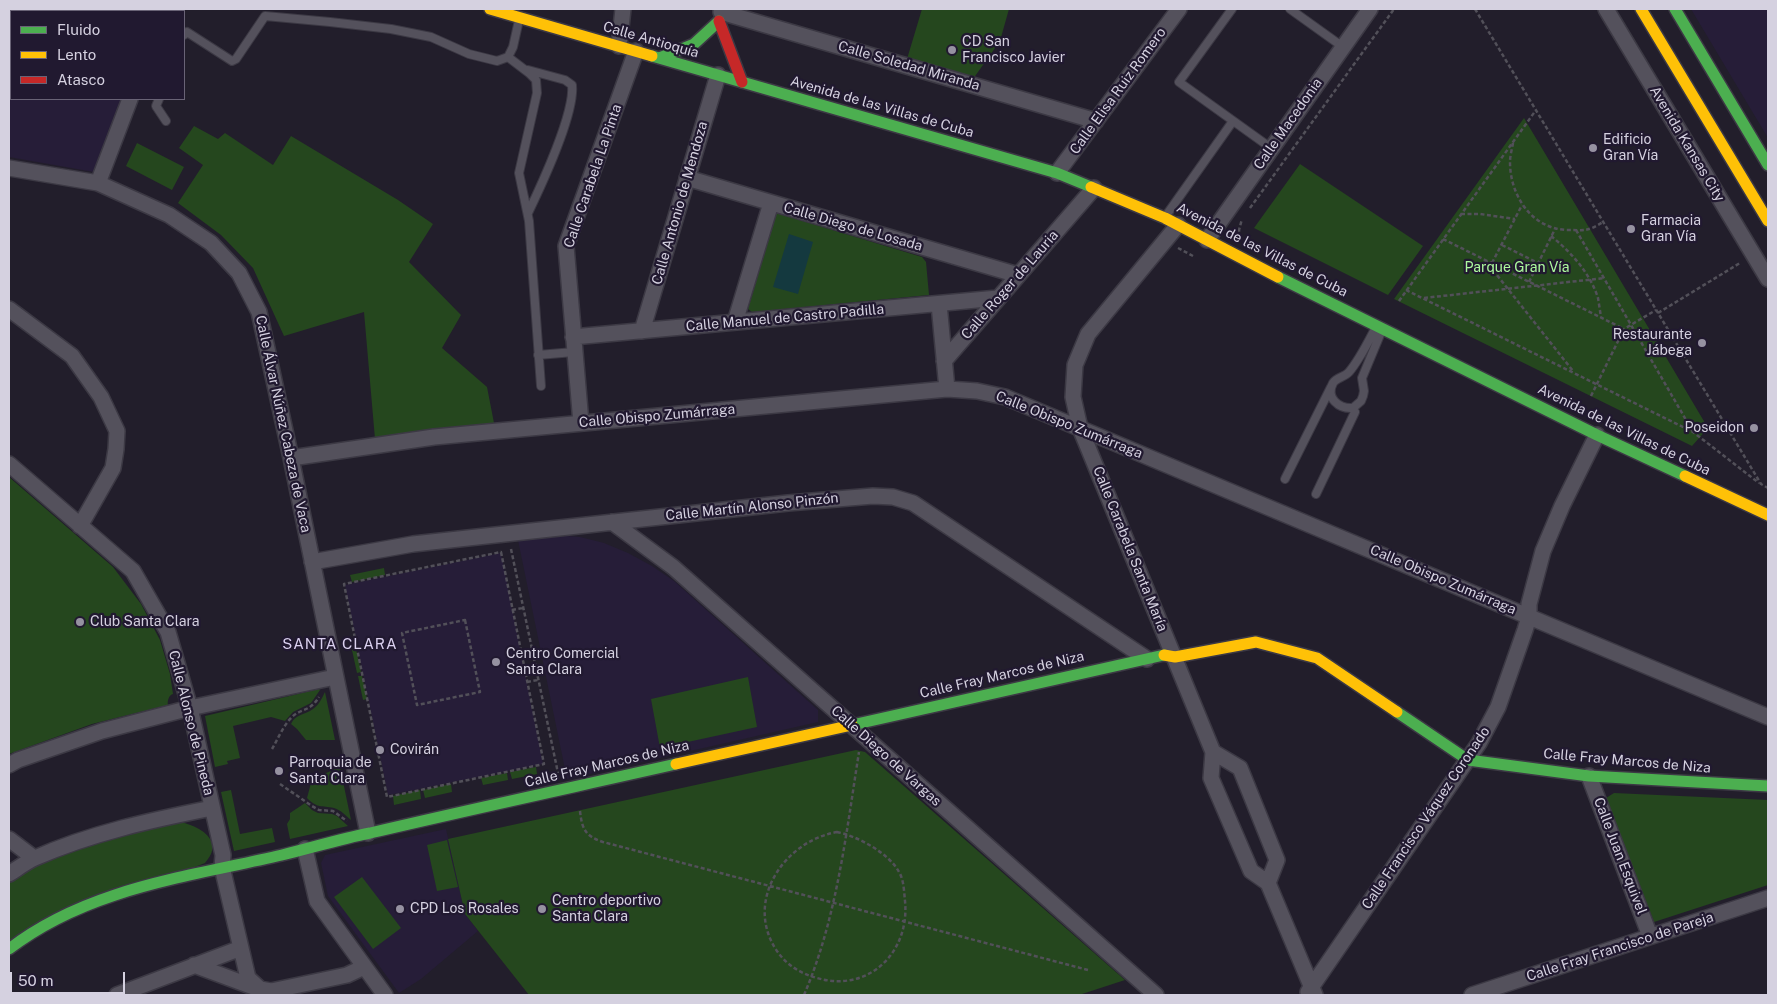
<!DOCTYPE html>
<meta charset="utf-8">
<style>
body{margin:0}
#map{position:relative;width:1777px;height:1004px;overflow:hidden;background:#221e2b;font-family:"Public Sans",sans-serif}
canvas{display:block}
.frame{position:absolute;inset:0;border:10px solid #d5d1e0;pointer-events:none}
.legend{position:absolute;left:10px;top:10px;width:175px;height:90px;box-sizing:border-box;background:#211930;border:1px solid #696376;margin:0;padding:6px 9px;list-style:none;font-size:15px;color:#d5d1e0}
.legend li{display:flex;align-items:center;gap:10px;height:25px}
.legend b{width:25px;border:1px solid #696376}
.scale{position:absolute;left:10px;top:972px;width:115px;height:22px;box-sizing:border-box;border:2px solid #d5d1e0;border-top:0;padding-left:6px;font-size:15px;line-height:18px;white-space:nowrap;color:#d5d1e0;-webkit-text-stroke:4px #211930;paint-order:stroke}
</style>
<div id="map">
<canvas width="1777" height="1004"></canvas>
<div class="frame"></div>
<ul class="legend">
<li><b style="height:6px;background:#4caf50"></b>Fluido</li>
<li><b style="height:6px;background:#ffc107"></b>Lento</li>
<li><b style="height:6px;background:#c62828"></b>Atasco</li>
</ul>
<div class="scale">50 m</div>
</div>
<script>
const context = document.querySelector('canvas').getContext('2d');
context.lineJoin = 'round';
function paint(path, color) { context.fillStyle = color; context.fill(path, 'evenodd'); }
function strokePath(path, color, width, dash) { context.strokeStyle = color; context.lineWidth = width; context.lineCap = dash ? 'butt' : 'round'; context.setLineDash(dash || []); context.stroke(path); }
function write(font, color, halo, rows, align = 'center') {
  context.font = font + ' "Public Sans",sans-serif'; context.lineWidth = 4.5; context.setLineDash([]); context.textBaseline = 'middle'; context.strokeStyle = halo; context.fillStyle = color; for (const [text, x, y, turn = 0] of rows) {
    context.save(); context.translate(x, y); context.rotate((+turn || 0) * Math.PI / 180); context.textAlign = isNaN(turn) ? turn : align; if (halo) context.strokeText(text, 0, 0); context.fillText(text, 0, 0); context.restore();
  }
}
paint(new Path2D(`
 M9 9H157L156 11H11V99H122L94 172 9 157Z
 M1691 9H1768V138Z
 M566 536 580 537 604 543 628 553 652 566 674 581 818 710V722L567 779 518 540Z
 M501 553 543 764 388 795 345 585Z
 M446 829 465 914 478 931 421 979 399 993 328 896 321 863 325 855Z`), '#261d38');
paint(new Path2D(`
 M922 9H1009L1000 41 973 79 907 59Z
 M1524 118 1708 428 1692 446 1394 299Z
 M194 126 218 139 225 133 273 165 291 136 398 200 433 224 409 262 461 315 442 348 487 387 494 423 375 439 364 312 284 336 253 268 221 235 178 203 203 165 179 148Z
 M137 143 184 167 172 190 126 166Z
 M1300 164 1423 246 1388 295 1254 228Z
 M776 213 922 257 926 262 929 295 752 312 748 309Z
 M9 477 113 567 141 604 160 640 170 674 173 694C169 695 167 701 168 705L92 724 9 754Z
 M384 568 385 575 352 582 350 575Z
 M356 649 361 672 357 673 352 650Z
 M358 676H362L367 699 363 700Z
 M748 677 757 727 660 748 651 699Z
 M319 689 320 690 311 703 293 712 285 721 271 717 233 726 240 758 227 761 228 764 215 767 205 716Z
 M325 692 335 740H306L297 729 291 724C295 714 305 715 313 709 319 705 322 698 325 692Z
 M856 750 865 752 1125 980 1079 995H529L465 914 448 839Z
 M340 767 351 820C346 816 341 810 334 808 321 805 318 809 307 798L311 783H317V777Z
 M536 767 537 774 512 779 510 772Z
 M507 773 508 780 483 785 481 778Z
 M451 784 452 792 425 798 423 790Z
 M231 790 240 834 272 828 275 842 234 851 221 792Z
 M420 790 421 799 394 805 393 796Z
 M1614 793 1768 800V885L1654 922 1606 798Z
 M305 803 312 810 318 813 332 814 337 816 348 826 290 839 287 824 290 819V813Z
 M175 821C196 824 227 839 205 863L9 941V881C60 849 118 836 175 821Z
 M447 840 458 887 437 891 427 845Z
 M362 877 401 928 373 949 334 897Z`), '#25471e');
paint(new Path2D(`
 M789 234 813 242 798 294 773 287Z`), '#14393f');
const lane = new Path2D(`
 M1232 9 1179 82 1271 148
 M1290 9 1343 47
 M184 35 187 32 232 61 236 59 265 16 330 22 391 29 431 37 469 54 497 61 508 57 513 47 519 20
 M508 57 529 73 536 80 537 93 519 173 529 221 541 386
 M159 99 156 106 166 121
 M528 213C541 186 575 113 572 85L565 80 528 70
 M1165 217 1233 121
 M1376 327C1368 342 1360 359 1349 372 1345 377 1337 377 1333 383 1325 398 1339 409 1353 408L1361 401 1363 396 1364 391 1362 378 1382 330
 M538 355 574 352
 M1285 479 1331 387
 M1316 494 1355 412`);
const street = new Path2D(`
 M1606 9 1768 279
 M164 11 165 9
 M721 12 1096 121
 M619 46 623 9
 M9 168 98 183 169 215 211 243 239 273 259 312 291 458 368 833
 M1057 173 1179 9
 M687 178 1018 275
 M98 183 130 99
 M1178 225 1088 334 1075 365 1073 397 1080 428 1213 752 1240 768 1277 860 1268 883 1315 995
 M1207 240 1370 9
 M939 304 947 389
 M9 309 72 356 101 397 117 431 116 449 113 468 80 526
 M735 322 771 203
 M642 331 718 75
 M573 337 998 298
 M944 361 1094 188
 M581 423 566 246 636 51
 M291 458 434 437 947 389 977 391 1005 397 1768 717
 M9 464 133 571 168 632 190 708 223 855 222 867 248 978 260 989 271 991 347 975 364 967
 M612 522 673 567 1156 995
 M312 562 413 544 788 503 873 496 893 497 913 503 1147 659
 M1213 752 1211 778 1251 871 1268 883
 M9 765 18 760 102 731 190 708 335 677
 M1589 776 1650 936
 M9 839 34 858
 M305 849 317 901 385 995
 M9 874C17 869 26 862 35 858 91 833 152 820 212 808
 M194 965 256 988
 M1308 992 1479 743 1498 707 1525 630 1529 617V604L1543 551 1562 506 1597 435
 M117 995 241 948
 M1472 995 1768 898`);
const fast = new Path2D(`
 M1675 9 1768 165
 M652 56 1057 173 1091 187
 M659 58 694 44 719 21
 M1278 277 1597 435 1685 476
 M1397 712 1468 760 1589 776 1768 786
 M852 725 1164 655
 M9 949C88 888 188 877 282 855 311 848 340 839 370 833 472 809 574 787 676 764`);
const slow = new Path2D(`
 M490 9 652 56
 M1641 9 1768 221
 M1091 187 1165 218 1278 277
 M1685 476 1768 515
 M1164 655 1175 657 1256 642 1317 658 1397 712
 M676 764 852 725`);
const jam = new Path2D(`
 M719 21 742 82`);
strokePath(lane, '#3c3944', 10);
strokePath(street, '#3c3944', 18);
strokePath(fast, '#3c3944', 14);
strokePath(slow, '#3c3944', 14);
strokePath(jam, '#3c3944', 14);
strokePath(new Path2D(`
 M1475 9 1761 484 1768 488
 M1513 143C1512 149 1510 156 1510 162 1510 195 1531 228 1566 230 1585 230 1587 232 1603 222
 M1250 208 1394 9
 M1461 214H1480L1515 219
 M1576 230 1693 432
 M1551 236C1571 252 1590 273 1598 298 1599 304 1600 311 1601 317
 M1240 238 1239 230 1242 219
 M1443 239 1624 329
 M1502 245 1538 263
 M1178 248 1193 256
 M1485 260 1573 371
 M1492 263 1522 205
 M1529 282 1555 229
 M1406 290 1693 432 1759 483
 M1424 298 1605 278
 M1399 301 1536 110
 M1658 313 1740 263
 M1591 396 1624 329 1656 310
 M511 549 558 773
 M501 552 544 764 387 797 344 584Z
 M512 610 523 608
 M465 620 480 692 417 705 402 633Z
 M527 682 538 680
 M272 749C278 739 283 726 291 718 300 708 309 713 319 697
 M280 784 312 806 319 810 333 811 347 821
 M580 811C582 829 585 836 603 842L1088 970
 M837 832C857 836 889 853 899 872 904 880 904 892 905 901 910 953 868 993 817 978 799 973 785 964 775 948 745 899 785 841 837 832Z
 M804 995C837 918 846 834 859 752`), '#525059', 2.5, [4, 2.5]);
strokePath(lane, '#54515c', 8);
strokePath(street, '#54515c', 15);
strokePath(fast, '#4caf50', 11);
strokePath(slow, '#ffc107', 11);
strokePath(jam, '#c62828', 11);
for (const [x, y, r, color] of [
 [952,50,5,"#9692a1"],
 [1593,148,5,"#9692a1"],
 [1631,229,5,"#9692a1"],
 [1702,343,5,"#9692a1"],
 [1754,428,5,"#9692a1"],
 [80,622,5,"#9692a1"],
 [496,662,5,"#9692a1"],
 [380,750,5,"#9692a1"],
 [279,771,5,"#9692a1"],
 [400,909,5,"#9692a1"],
 [542,909,5,"#9692a1"]
]) { const dot = new Path2D(); dot.arc(x, y, r, 0, 2 * Math.PI); context.fillStyle = color; context.fill(dot); strokePath(dot, '#211930', 2); }
write('14px', '#d5d1e0', '#211930', [
 ["Calle Antioquía",651,40,16],
 ["Calle Soledad Miranda",909,66,16],
 ["Calle Elisa Ruiz Romero",1118,91,-54],
 ["Avenida de las Villas de Cuba",882,107,16],
 ["Calle Macedonia",1288,124,-55],
 ["Avenida Kansas City",1687,144,59],
 ["Calle Carabela La Pinta",593,176,-71],
 ["Calle Antonio de Mendoza",680,203,-74],
 ["Calle Diego de Losada",853,227,16],
 ["Avenida de las Villas de Cuba",1262,250,27],
 ["Calle Roger de Lauria",1010,285,-49],
 ["Calle Manuel de Castro Padilla",785,318,-5],
 ["Calle Obispo Zumárraga",657,416,-5],
 ["Calle Álvar Núñez Cabeza de Vaca",283,424,78],
 ["Calle Obispo Zumárraga",1069,425,22],
 ["Avenida de las Villas de Cuba",1624,430,26],
 ["Calle Martín Alonso Pinzón",752,507,-6],
 ["Calle Carabela Santa María",1130,549,68],
 ["Calle Obispo Zumárraga",1443,580,23],
 ["Calle Fray Marcos de Niza",1002,675,-13],
 ["Calle Alonso de Pineda",191,723,76],
 ["Calle Diego de Vargas",886,756,42],
 ["Calle Fray Marcos de Niza",1627,761,5],
 ["Calle Fray Marcos de Niza",607,764,-13],
 ["Calle Francisco Váquez Coronado",1426,818,-56],
 ["Calle Juan Esquivel",1620,856,69],
 ["Calle Fray Francisco de Pareja",1620,947,-18]
]);
write('14px', '#d5d1e0', '#211930', [
 ["CD San",962,42],
 ["Francisco Javier",962,58],
 ["Edificio",1603,140],
 ["Gran Vía",1603,156],
 ["Farmacia",1641,221],
 ["Gran Vía",1641,237],
 ["Restaurante",1692,335,"right"],
 ["Jábega",1692,351,"right"],
 ["Poseidon",1744,428,"right"],
 ["Club Santa Clara",90,622],
 ["Centro Comercial",506,654],
 ["Santa Clara",506,670],
 ["Covirán",390,750],
 ["Parroquia de",289,763],
 ["Santa Clara",289,779],
 ["Centro deportivo",552,901],
 ["Santa Clara",552,917],
 ["CPD Los Rosales",410,909]
], 'left');
write('14px', '#adfa9e', '#211930', [
 ["Parque Gran Vía",1517,268]
]);
context.letterSpacing = '1px';
write('15px', '#dad0ef', '#211930', [
 ["SANTA CLARA",340,644]
]);
context.letterSpacing = '0px';
</script>
